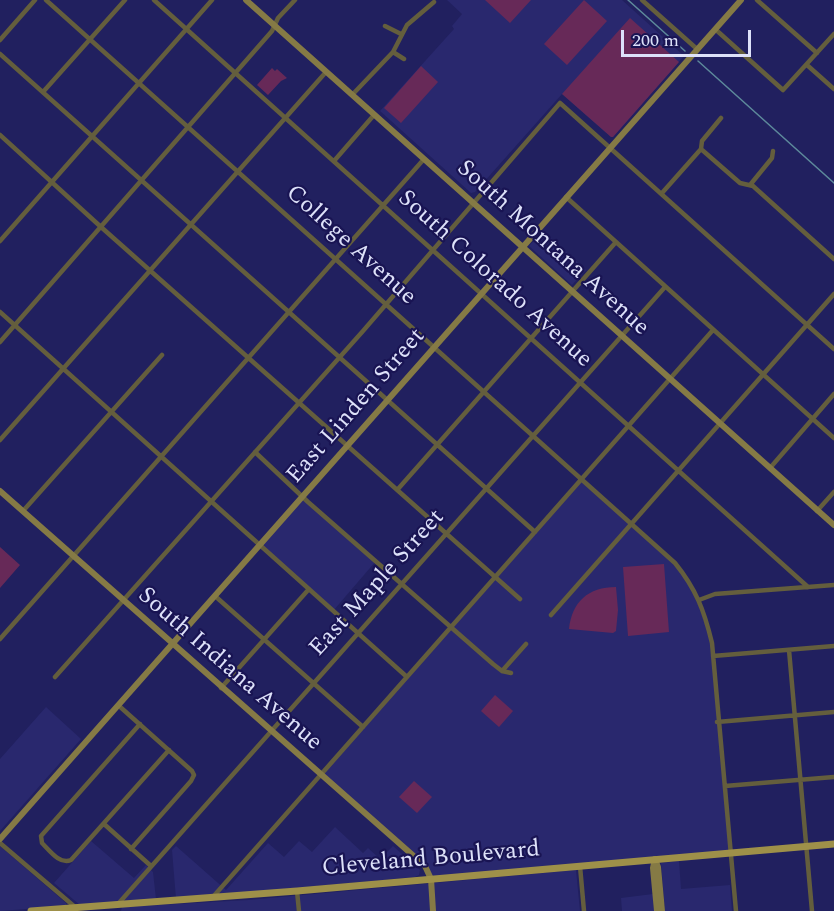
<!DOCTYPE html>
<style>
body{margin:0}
#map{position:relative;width:834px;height:911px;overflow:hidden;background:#21205f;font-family:Spectral,serif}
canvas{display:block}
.scale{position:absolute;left:621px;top:30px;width:130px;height:27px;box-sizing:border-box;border:3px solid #dde1f9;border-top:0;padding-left:8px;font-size:18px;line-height:21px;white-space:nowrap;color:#dde1f9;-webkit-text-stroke:4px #191453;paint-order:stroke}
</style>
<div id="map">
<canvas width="834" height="911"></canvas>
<div class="scale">200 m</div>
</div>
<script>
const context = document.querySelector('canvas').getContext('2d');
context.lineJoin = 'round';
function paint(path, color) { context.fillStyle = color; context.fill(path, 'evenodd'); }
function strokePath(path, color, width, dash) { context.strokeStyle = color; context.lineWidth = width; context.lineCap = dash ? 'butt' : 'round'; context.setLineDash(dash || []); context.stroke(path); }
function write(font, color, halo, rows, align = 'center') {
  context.font = font + ' Spectral,serif'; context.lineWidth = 4.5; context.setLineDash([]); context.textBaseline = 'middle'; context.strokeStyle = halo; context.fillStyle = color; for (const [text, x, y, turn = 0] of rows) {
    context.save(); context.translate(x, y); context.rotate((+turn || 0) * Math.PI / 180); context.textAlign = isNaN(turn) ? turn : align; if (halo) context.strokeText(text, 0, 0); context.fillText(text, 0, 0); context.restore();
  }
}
paint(new Path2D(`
 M447 0H622L684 56 613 137H611L562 94 475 192 471 193 380 111 454 29 452 26 462 14Z
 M543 231 586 270 572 285 529 246Z
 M582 479 675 563 692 587 712 643 731 853 431 879 428 872 321 775Z
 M302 497 376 561 333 611 260 544Z
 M46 707 81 739 0 831V759Z
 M335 827 363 853 368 848 380 859 393 846 420 870 419 875 415 877 176 899 172 850 176 846 226 890 268 843 284 857 299 841 312 852Z
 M91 841 134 878 146 865 153 872 156 899 80 905 54 883Z
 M0 846 66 903V906L0 911Z
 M679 861 681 889 730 885 732 911H665L661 863Z
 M576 870 580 911H121L122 907 248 900Z
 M653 894 654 911H622L621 898Z`), '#29286e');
paint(new Path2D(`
 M485 0H531L510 23Z
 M584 0 607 21 567 65 544 44Z
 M630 18 679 62 613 137H611L562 94Z
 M421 66 438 82 401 123 384 108Z
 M272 68 275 71 277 69 287 78 281 81 268 95 257 85Z
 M0 547 20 565 0 588Z
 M664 564 669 632 628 636 623 567Z
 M616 587 618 610 616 631 613 633 569 629C572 602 588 587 616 587Z
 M495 695 513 711 499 727 481 711Z
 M414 781 432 797 417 813 399 797Z`), '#672958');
strokePath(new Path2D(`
 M628 0 685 51
 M698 61 834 183`), '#5d899b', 1.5);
strokePath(new Path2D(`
 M46 0 675 563C696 589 704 610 712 643L736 911
 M154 0 808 587
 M642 0 697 49
 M757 0 817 53
 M385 26 401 34
 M715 29 783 90 834 34
 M0 40 35 0
 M393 52 404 59
 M0 54 535 532
 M807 65 834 89
 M43 92 125 0
 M352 95 393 52 407 25 434 2
 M721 118 702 141 701 149 740 183 753 186 834 259
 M0 135 101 227 520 599
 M334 161 374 115
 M750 185 772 158 773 151
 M662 193 701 149
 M566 197 834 438
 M0 241 212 0
 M0 312 407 677
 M0 342 272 31 278 18 295 0
 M0 440 326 72
 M255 452 308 502 493 664 502 671 511 673
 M770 468 834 394
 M398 489 616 242
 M23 511 162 355
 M817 511 834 492
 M215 596 363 727
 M699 600 715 594 834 585
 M551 615 834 294
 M0 639 424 159
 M789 650 812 911
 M713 656 834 646
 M502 671 526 644
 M55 677 363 331 560 103 834 349
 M221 688 309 589
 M118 705 192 771 194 775 191 781 131 849
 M717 722 834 712
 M140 724 41 836 42 843C50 851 60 865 71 860L169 750
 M725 786 834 777
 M104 824 151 866
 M0 843 75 907
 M580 866 584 911
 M297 891 299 911
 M212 898 713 330
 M118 904 665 287`), '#645e3d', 4.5);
strokePath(new Path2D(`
 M246 0 834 525
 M0 491 425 866 431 879 433 911
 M0 839 741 0
 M655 859 658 867 662 911
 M655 859 653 868 657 911`), '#857a45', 6);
strokePath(new Path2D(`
 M31 911 297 891 834 844`), '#9e9049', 7);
write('24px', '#dde1f9', '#191453', [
 ["College Avenue",350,246,42],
 ["South Montana Avenue",552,249,42],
 ["South Colorado Avenue",494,280,42],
 ["East Linden Street",357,407,-49],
 ["East Maple Street",378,584,-48],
 ["South Indiana Avenue",229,670,41],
 ["Cleveland Boulevard",431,860,-5]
]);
</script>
